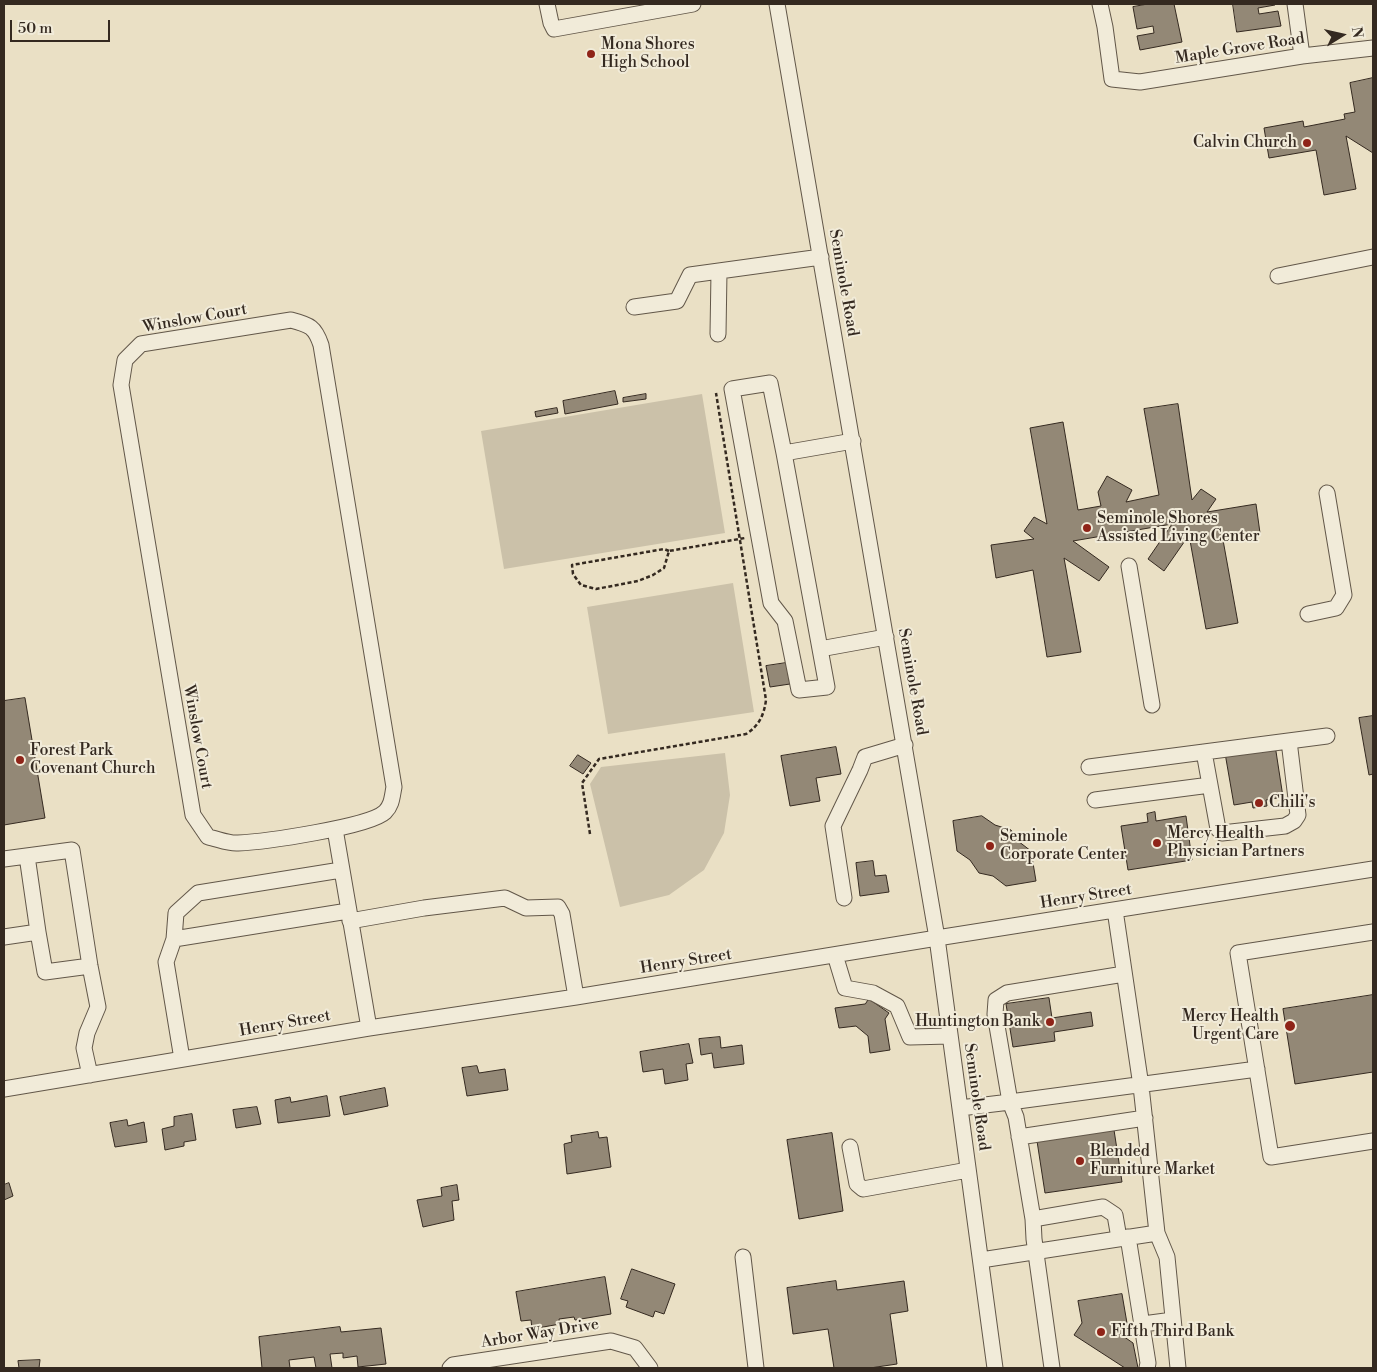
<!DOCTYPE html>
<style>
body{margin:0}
#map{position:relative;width:1377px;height:1372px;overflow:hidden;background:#eae0c5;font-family:"Libre Bodoni",serif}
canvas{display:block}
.frame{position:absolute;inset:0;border:5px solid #342920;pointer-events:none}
.north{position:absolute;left:1317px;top:10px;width:50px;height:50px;-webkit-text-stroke:4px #f1ebd9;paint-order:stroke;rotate:80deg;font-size:14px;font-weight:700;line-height:20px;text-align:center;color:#342920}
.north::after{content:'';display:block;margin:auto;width:18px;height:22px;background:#342920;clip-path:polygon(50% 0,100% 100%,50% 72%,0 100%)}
.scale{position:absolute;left:10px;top:20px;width:100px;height:22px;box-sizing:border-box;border:2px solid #342920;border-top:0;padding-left:6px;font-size:15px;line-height:18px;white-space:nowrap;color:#342920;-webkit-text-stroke:4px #f1ebd9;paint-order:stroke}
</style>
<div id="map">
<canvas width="1377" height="1372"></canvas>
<div class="frame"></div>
<div class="north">N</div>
<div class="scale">50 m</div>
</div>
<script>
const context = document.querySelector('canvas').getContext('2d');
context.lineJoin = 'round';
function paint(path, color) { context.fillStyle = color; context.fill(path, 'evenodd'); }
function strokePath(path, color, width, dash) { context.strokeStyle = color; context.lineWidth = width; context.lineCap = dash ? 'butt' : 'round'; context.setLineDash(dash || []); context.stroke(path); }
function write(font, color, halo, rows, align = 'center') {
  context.font = font + ' "Libre Bodoni",serif'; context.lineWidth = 4; context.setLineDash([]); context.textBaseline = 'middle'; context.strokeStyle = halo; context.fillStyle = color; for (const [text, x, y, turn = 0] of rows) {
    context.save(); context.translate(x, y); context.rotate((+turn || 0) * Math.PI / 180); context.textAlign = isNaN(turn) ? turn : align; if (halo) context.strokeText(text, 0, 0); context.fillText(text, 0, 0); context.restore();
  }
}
paint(new Path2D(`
 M702 394 725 533 504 569 481 431Z
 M733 583 754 712 608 734 587 607Z
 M725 753 730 795 724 833 704 870 669 895 620 907 590 784 601 767Z`), '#cbc1a9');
const building = new Path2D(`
 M1148 4H1174L1182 42 1140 50 1137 36 1154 33 1153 26 1137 29 1133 7Z
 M1233 4H1275V5L1258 8 1259 14 1278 11 1281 26 1237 32Z
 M1373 78V153L1346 136 1356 189 1324 195 1316 150 1269 158 1264 128 1303 121 1304 127 1345 119 1344 114 1355 112 1350 83Z
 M615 391 618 404 565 414 563 401Z
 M646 394V399L623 402V398Z
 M1178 404 1192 500 1201 489 1216 499 1207 512 1256 504 1260 533 1223 540 1238 623 1206 629 1189 535 1164 571 1148 559 1172 524 1073 541 1109 567 1099 581 1064 558 1081 652 1047 657 1033 570 996 578 991 545 1034 539 1024 531 1034 517 1047 524 1030 428 1063 422 1078 510 1101 506 1098 492 1107 476 1132 490 1126 502 1159 495 1144 409Z
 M557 408 558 413 536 417 535 412Z
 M786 663 790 684 770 687 766 666Z
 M25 698 45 818 4 825V701Z
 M1373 716V774L1369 775 1359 718Z
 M1275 745 1283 797 1266 800 1267 806 1253 808 1252 802 1234 805 1225 753Z
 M836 747 841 774 816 778 820 801 790 806 781 756Z
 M578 755 591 763 583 774 570 766Z
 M1155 812 1156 821 1186 816 1192 860 1128 870 1121 826 1148 822 1147 814Z
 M982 816 995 825 1011 830 1018 841 1031 851 1036 881 1006 886 993 876 979 873 970 860 957 851 953 821Z
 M873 861 875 876 886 875 889 892 860 896 856 863Z
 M1373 995V1072L1295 1084 1283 1009Z
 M1049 998 1052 1018 1091 1012 1093 1026 1054 1032 1055 1041 1013 1047 1006 1004Z
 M869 999 889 1013 885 1019 890 1050 870 1053 868 1036 856 1026 839 1028 835 1008 865 1004Z
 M720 1037 721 1048 742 1045 744 1064 714 1068 712 1053 701 1055 699 1039Z
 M689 1044 693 1063 686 1064 688 1080 665 1084 663 1069 643 1072 640 1052Z
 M477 1066 479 1073 505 1069 508 1090 467 1096 462 1068Z
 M385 1088 388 1106 344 1115 340 1097Z
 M327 1096 330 1116 278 1123 275 1100 290 1097 291 1102Z
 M257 1107 261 1124 236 1128 233 1110Z
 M192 1114 196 1140 184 1142V1146L165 1150 162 1129 174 1126V1117Z
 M127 1120 128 1126 144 1122 147 1142 115 1147 110 1123Z
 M1114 1130 1122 1182 1045 1193 1037 1141Z
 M598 1132 599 1138 607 1137 611 1167 567 1174 564 1144 572 1142 571 1136Z
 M832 1133 843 1211 799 1219 787 1140Z
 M9 1183 13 1196 4 1200V1185Z
 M457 1185 459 1200 452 1201 454 1220 423 1227 417 1200 442 1196 441 1188Z
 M632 1269 675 1284 664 1314 655 1311 653 1317 626 1307 628 1301 621 1299Z
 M605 1277 611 1314 575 1320 574 1317 559 1319 560 1324 532 1329 531 1320 521 1321 516 1292Z
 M836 1281 837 1290 904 1281 908 1311 890 1314 897 1364 870 1368H834L828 1329 793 1334 787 1288Z
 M1122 1294 1128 1329 1123 1336 1133 1343 1138 1368H1125L1074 1335 1082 1323 1078 1301Z
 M340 1327 341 1332 381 1328 386 1364 358 1367 357 1356 343 1358V1353L330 1354 332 1368H316L314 1357 289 1360 290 1368H262L259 1337Z
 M40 1360 39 1368H19L18 1361Z`);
paint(building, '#938876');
strokePath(building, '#342920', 1);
const minor = new Path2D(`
 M547 4 551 23 554 29 693 4
 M777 4 937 938 995 1368
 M1100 4 1105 27 1112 79 1140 82 1302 56 1373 48
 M1295 4 1302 56
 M1278 276 1373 257
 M634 307 677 301 690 275 821 257
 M291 320C310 325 315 327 321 345L394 787C392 797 392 805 385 812 369 827 263 842 238 843 229 844 218 839 208 837L193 815 121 385 125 360 141 344Z
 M718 334 719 272
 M784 453 827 687 799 690 785 621 771 603 732 389 770 383 784 453 853 441
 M1129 566 1152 705
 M1308 614 1336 608 1344 595 1327 493
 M820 649 886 637
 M1204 752 1218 829 1222 833 1285 826 1294 821 1298 815 1289 741
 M1089 767 1327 736
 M1095 800 1210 785
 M335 829 369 1028
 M27 856 38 932
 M4 859 72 850 90 966 98 1007 87 1033 84 1048 90 1075
 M844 898 833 826 860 770 865 757 905 745
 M1115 910 1141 1086 1157 1233 1167 1257 1178 1368
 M350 921 424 908 505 898 526 908 558 907 562 914 576 997
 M1373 932 1238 953 1271 1157 1373 1141
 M4 937 38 932 45 972 90 966
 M174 939 176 913 198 893 341 870
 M835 955 845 988 873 993 897 1006 910 1037 950 1036
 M1124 974 1007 993 996 1000 995 1014 1010 1102 1257 1069
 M182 1059 166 962 174 939 348 911
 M4 1089 369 1028 576 997 937 938 1373 869
 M960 1108 1010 1102 1016 1117 1033 1219
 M1019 1137 1145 1118
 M850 1147 857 1184 863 1189 968 1170
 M1128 1237 1148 1363 1147 1368
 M743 1257 756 1368
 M981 1260 1157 1233
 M1143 1324 1173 1320
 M450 1368 453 1365 611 1341 635 1348 650 1368
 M1052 1368 1034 1239 1033 1219 1103 1207 1115 1215 1119 1238`);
strokePath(minor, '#625749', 17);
strokePath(new Path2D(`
 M669 551 664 549 572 565 573 574 581 585 596 589 638 581 653 575 664 568 669 551 745 538
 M590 834 582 783 599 759 746 734C759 726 764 715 766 700L716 393`), '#342920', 2.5, [4, 2.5]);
strokePath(minor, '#f1ebd9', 15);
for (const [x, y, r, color] of [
 [591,54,5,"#8f2418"],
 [1307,143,5,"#8f2418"],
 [1087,528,5,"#8f2418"],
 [20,760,5,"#8f2418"],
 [1259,803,5,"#8f2418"],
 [1157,843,5,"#8f2418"],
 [990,846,5,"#8f2418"],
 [1050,1022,5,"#8f2418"],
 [1290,1026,6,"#8f2418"],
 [1080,1161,5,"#8f2418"],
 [1101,1332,5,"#8f2418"]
]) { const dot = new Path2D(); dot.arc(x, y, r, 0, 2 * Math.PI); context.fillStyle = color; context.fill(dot); strokePath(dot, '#f1ebd9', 2); }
write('16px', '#342920', '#f1ebd9', [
 ["Mona Shores",601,45],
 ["High School",601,63],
 ["Calvin Church",1297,143,"right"],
 ["Seminole Shores",1097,519],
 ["Assisted Living Center",1097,537],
 ["Forest Park",30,751],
 ["Covenant Church",30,769],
 ["Chili's",1269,803],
 ["Mercy Health",1167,834],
 ["Physician Partners",1167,852],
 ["Seminole",1000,837],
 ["Corporate Center",1000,855],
 ["Mercy Health",1279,1017,"right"],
 ["Urgent Care",1279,1035,"right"],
 ["Huntington Bank",1040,1022,"right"],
 ["Blended",1090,1152],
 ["Furniture Market",1090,1170],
 ["Fifth Third Bank",1111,1332]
], 'left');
write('16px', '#342920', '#f1ebd9', [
 ["Maple Grove Road",1240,49,-9],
 ["Seminole Road",843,283,80],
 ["Winslow Court",195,319,-10],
 ["Seminole Road",912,682,80],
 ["Winslow Court",197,737,80],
 ["Henry Street",1086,897,-9],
 ["Henry Street",686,962,-9],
 ["Henry Street",285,1024,-10],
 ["Seminole Road",976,1097,82],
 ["Arbor Way Drive",540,1334,-9]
]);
</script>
